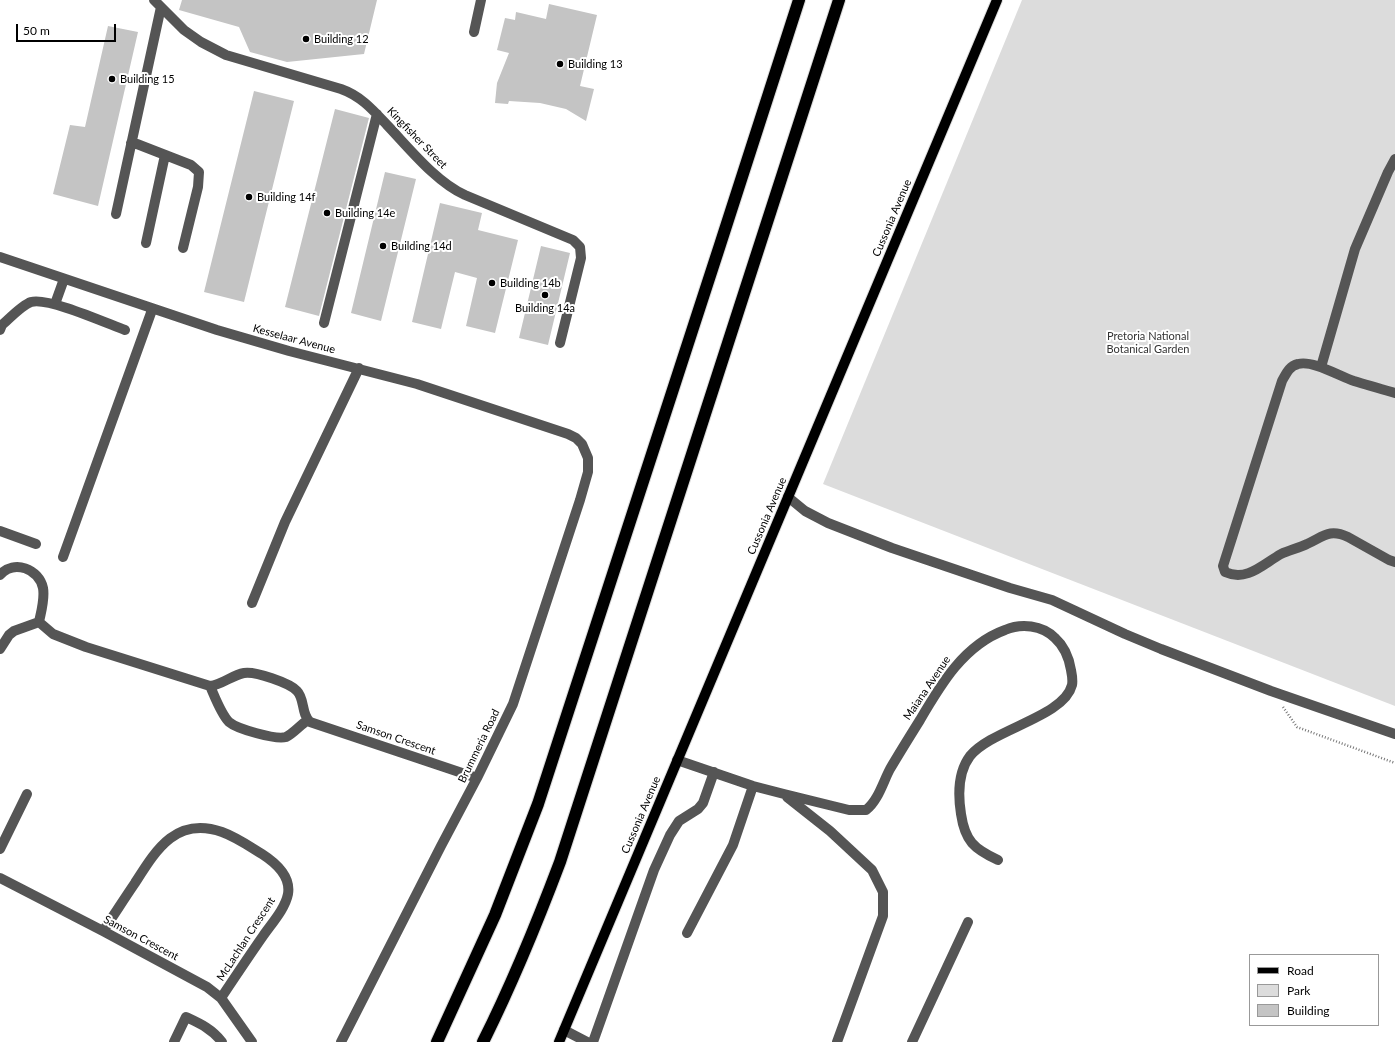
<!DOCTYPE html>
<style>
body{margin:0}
#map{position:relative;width:1395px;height:1042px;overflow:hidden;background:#fff;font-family:Lato,sans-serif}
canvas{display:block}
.legend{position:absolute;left:1249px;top:954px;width:130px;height:72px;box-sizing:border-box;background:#fff;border:1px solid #999;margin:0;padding:5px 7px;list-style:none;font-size:12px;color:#000}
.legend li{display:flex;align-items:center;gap:8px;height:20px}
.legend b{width:20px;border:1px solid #999}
.scale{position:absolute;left:16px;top:24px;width:100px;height:18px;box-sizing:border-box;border:2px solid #000;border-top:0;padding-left:5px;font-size:12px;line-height:14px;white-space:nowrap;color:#000;-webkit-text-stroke:3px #fff;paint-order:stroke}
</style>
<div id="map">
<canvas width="1395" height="1042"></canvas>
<ul class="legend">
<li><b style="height:5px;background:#000"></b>Road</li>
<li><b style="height:11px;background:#dcdcdc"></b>Park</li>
<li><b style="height:11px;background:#c4c4c4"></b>Building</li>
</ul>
<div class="scale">50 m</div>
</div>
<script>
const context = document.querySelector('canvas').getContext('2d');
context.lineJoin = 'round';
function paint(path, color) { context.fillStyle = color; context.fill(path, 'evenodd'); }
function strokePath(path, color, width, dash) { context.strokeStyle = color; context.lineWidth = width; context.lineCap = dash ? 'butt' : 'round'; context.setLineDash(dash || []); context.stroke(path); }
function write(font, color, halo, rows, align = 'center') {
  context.font = font + ' Lato,sans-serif'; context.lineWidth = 4; context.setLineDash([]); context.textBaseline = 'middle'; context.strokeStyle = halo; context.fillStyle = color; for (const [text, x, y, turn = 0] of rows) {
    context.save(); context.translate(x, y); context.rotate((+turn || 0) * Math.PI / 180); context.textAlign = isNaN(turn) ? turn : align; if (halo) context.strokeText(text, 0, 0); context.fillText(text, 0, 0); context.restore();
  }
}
paint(new Path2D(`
 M1022 0H1395V706L823 484Z`), '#dcdcdc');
paint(new Path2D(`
 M182 0H377L364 54 287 62 250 52 239 27 179 10Z
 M549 4 597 15 580 86 594 89 586 121 566 109 540 103 509 101 508 104 495 103 497 83 509 53 497 50 505 18 515 20 516 12 546 19Z
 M108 26 138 32 98 206 53 194 70 125 85 127Z
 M254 91 294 101 244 302 204 292Z
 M335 109 369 118 319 316 285 307Z
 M385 172 416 179 381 321 351 313Z
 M440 203 482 213 478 230 518 240 495 333 466 326 477 278 455 272 441 329 412 322Z
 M541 246 570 253 548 345 519 338Z`), '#c4c4c4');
const major = new Path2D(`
 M559 1042 997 0`);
const highway = new Path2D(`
 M437 1042 495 915 538 804 720 245 799 0
 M483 1042C512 984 537 923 560 862L839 0`);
strokePath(major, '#dbdbdb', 12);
strokePath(highway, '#dbdbdb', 14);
strokePath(new Path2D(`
 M1283 707 1297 727 1395 763`), '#777', 2.5, [1, 2]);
strokePath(new Path2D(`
 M154 0 184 30 201 42 226 55 341 89C361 96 373 110 387 125 409 148 436 182 465 195L573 240 580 247 581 258 560 343
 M474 32 481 0
 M131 143 137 144 191 165 199 172 198 187 183 248
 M116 214 161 7
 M146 243 165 155
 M0 257 217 330 289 351 417 384 568 434 576 438 582 444 588 458V472L580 500 513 704 477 778 441 846 341 1042
 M55 304 64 279
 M324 323 377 114
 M0 330 2 325C9 319 22 305 31 302 48 297 106 323 125 330
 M1321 367 1355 249 1388 172 1395 159
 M1395 393C1381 389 1367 385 1354 381 1339 376 1313 360 1298 364 1289 366 1286 374 1282 381L1223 566 1225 572C1247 582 1263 564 1281 554 1290 550 1299 548 1307 544 1323 537 1329 528 1348 537L1389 560 1395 562
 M788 497 805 511 828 523 892 548 1010 588 1052 600 1125 634 1161 649 1271 691 1395 734
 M0 531 36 544
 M63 557 152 310
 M0 575C14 559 39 569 43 588 45 599 41 612 39 622
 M252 603 285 522 359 368
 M39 622 53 634 86 647 210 686C222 685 232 675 244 673 255 671 290 683 297 691 305 699 301 714 310 722L477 778
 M0 649 9 635 14 631 39 622
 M210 686C215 697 221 714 229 722 237 729 276 740 286 737 294 733 300 725 308 720
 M677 760 753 786 784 794 849 810H866C878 801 883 782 890 769 900 752 910 736 920 720 941 684 964 645 1005 630 1021 623 1042 625 1055 638 1064 646 1069 658 1071 670 1072 675 1073 680 1072 685 1064 717 992 729 970 756 958 772 958 795 961 814 965 841 974 849 998 860
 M787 797 830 831 872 870 883 892V916L837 1042
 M0 849 27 794
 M0 878 103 931 207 987 221 998 252 1042
 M103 931C114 915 124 899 135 883 156 850 176 816 222 832 236 837 249 846 262 854 276 863 291 876 288 894 285 909 272 923 263 936 249 956 235 977 221 998
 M687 933 733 845 753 786
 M564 1030 587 1042
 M174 1042 186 1017C201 1024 212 1029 222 1042
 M593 1042 654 870 670 835 679 821 698 809 703 803 714 772
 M912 1042 968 922`), '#555', 10);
strokePath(major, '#000', 10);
strokePath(highway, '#000', 12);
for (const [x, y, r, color] of [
 [306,39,4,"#000"],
 [560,64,4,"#000"],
 [112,79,4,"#000"],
 [249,197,4,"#000"],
 [327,213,4,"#000"],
 [383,246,4,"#000"],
 [492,283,4,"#000"],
 [545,295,4,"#000"]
]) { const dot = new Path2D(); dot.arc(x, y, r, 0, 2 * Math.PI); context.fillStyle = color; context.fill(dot); strokePath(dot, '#fff', 1.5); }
write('11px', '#000', '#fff', [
 ["Building 12",314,39],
 ["Building 13",568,64],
 ["Building 15",120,79],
 ["Building 14f",257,197],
 ["Building 14e",335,213],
 ["Building 14d",391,246],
 ["Building 14b",500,283],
 ["Building 14a",545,308,"center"]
], 'left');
write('11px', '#000', '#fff', [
 ["Kingfisher Street",417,138,46],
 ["Cussonia Avenue",892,218,-67],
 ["Kesselaar Avenue",294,339,15],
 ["Cussonia Avenue",767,516,-67],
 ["Maiana Avenue",927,688,-56],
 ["Samson Crescent",396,738,19],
 ["Brummeria Road",479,746,-64],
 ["Cussonia Avenue",641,815,-67],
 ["Samson Crescent",141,938,28],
 ["McLachlan Crescent",246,939,-57]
]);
write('11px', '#333', '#fff', [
 ["Pretoria National",1148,336],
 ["Botanical Garden",1148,349]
]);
</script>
